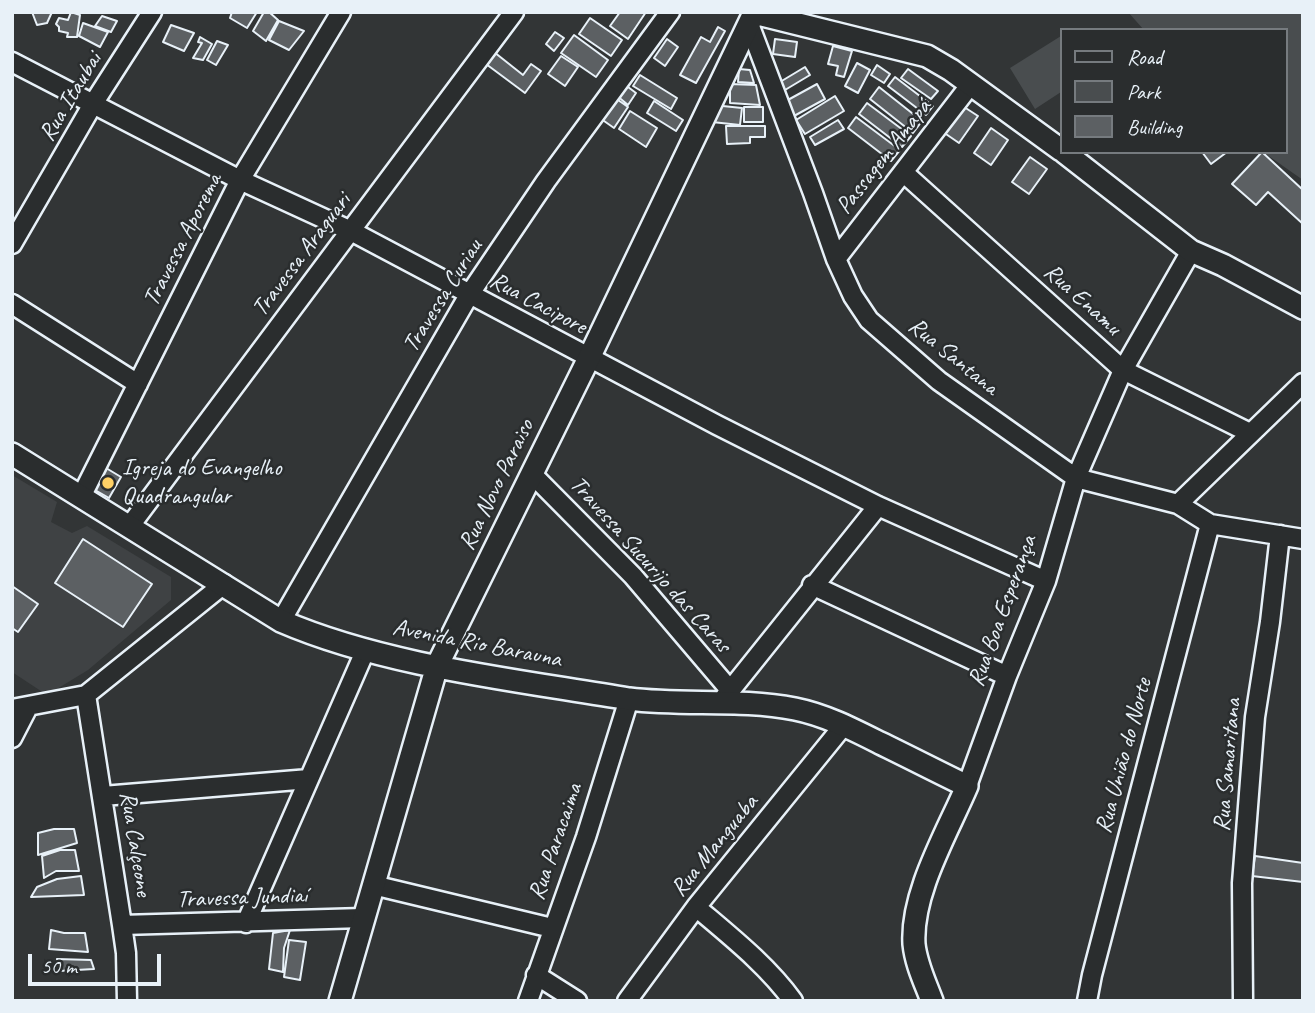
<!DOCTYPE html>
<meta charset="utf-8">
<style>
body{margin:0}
#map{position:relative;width:1315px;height:1013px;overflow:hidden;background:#323536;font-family:Caveat,sans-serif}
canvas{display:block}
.frame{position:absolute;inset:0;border:14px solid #e8f1f8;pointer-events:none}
.legend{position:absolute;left:1060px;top:28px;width:228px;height:126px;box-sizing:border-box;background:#2a2d2e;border:2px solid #767b7f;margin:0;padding:9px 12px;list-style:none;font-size:21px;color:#e8f1f8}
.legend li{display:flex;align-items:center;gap:14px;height:35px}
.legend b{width:35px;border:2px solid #767b7f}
.scale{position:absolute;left:28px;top:954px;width:133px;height:32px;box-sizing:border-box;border:4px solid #e8f1f8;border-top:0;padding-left:9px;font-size:21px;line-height:24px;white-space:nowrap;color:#e8f1f8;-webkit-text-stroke:5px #2a2d2e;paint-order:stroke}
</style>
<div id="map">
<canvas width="1315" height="1013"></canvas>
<div class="frame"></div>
<ul class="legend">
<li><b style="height:9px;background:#2a2d2e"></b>Road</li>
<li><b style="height:19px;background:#494d4f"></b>Park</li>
<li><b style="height:19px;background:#5c6063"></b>Building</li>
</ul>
<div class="scale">50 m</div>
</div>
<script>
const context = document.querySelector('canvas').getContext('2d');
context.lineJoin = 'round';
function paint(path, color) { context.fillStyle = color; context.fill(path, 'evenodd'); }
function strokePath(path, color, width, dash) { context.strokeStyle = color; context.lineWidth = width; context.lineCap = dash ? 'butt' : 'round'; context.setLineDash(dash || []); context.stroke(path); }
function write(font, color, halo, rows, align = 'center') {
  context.font = font + ' Caveat,sans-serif'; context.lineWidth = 5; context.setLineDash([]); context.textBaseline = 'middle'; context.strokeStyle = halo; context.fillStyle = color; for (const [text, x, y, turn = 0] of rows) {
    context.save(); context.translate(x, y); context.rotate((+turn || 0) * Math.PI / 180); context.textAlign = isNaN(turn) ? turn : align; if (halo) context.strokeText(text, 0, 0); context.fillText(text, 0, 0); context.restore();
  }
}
paint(new Path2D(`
 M12 475 57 502 51 522 72 533 87 526 171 577V600L88 670 47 695 12 672Z`), '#3f4244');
paint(new Path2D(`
 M1128 12H1303V180L1263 152H1285V30H1144Z
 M1061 36V92L1035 109 1010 68Z`), '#494d4f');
const building = new Path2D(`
 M32 12H52L47 23 37 25Z
 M71 12 80 15 77 37H67L68 33 59 31V27L56 24 59 18 68 20Z
 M232 12H257L247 28 230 18Z
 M264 12H269L278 20 266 41 253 31Z
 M620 12H646L628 39 610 26Z
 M102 16 117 21 111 32 95 26Z
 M590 18 622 40 611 56 579 34Z
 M279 21 304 31 289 50 269 40Z
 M83 23 108 32 100 47 79 36Z
 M171 25 194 33 184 51 163 42Z
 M718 27 725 31 696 83 680 75 701 37 710 42Z
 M555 32 564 38 554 51 546 44Z
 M574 35 608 60 596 77 561 53Z
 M200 37 212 44 203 60 193 58 202 43 198 42Z
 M667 39 678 47 665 66 654 58Z
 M775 39 797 42 795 57 773 54Z
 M217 41 228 45 216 65 207 60Z
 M833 46 852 51 844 77 836 75 838 66 828 64Z
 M494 52 523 75 531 64 541 71 525 93 486 64Z
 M561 56 578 67 565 86 548 74Z
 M857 63 870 70 858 93 845 86Z
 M877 65 890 74 884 83 871 75Z
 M805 67 810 75 785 90 780 82Z
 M739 69 750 70 754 83 738 82Z
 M908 69 938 91 931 99 901 78Z
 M640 75 677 98 671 109 633 86Z
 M895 77 933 106 926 115 888 86Z
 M624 84 636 93 628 105 616 95Z
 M730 84 756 85 760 105 730 103Z
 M817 84 825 99 794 116 786 101Z
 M879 87 922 121 913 133 870 99Z
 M611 95 628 107 614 128 597 116Z
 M835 96 844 111 805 134 796 120Z
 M654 101 683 120 676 131 647 113Z
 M867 103 911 136 902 147 859 114Z
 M713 105 742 108 740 125 712 122Z
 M961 105 978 116 959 143 943 132Z
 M744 107H763V122H744Z
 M630 111 657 128 646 147 619 129Z
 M856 117 900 150 891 161 848 128Z
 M838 120 844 129 815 145 810 137Z
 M726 126H765V137H750V143L727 144Z
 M991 128 1008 140 991 165 974 153Z
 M1202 152H1227L1211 164Z
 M1262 152 1303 190V224L1268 192 1256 205 1232 184Z
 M1030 157 1047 169 1029 194 1012 182Z
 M106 468 121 477 109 498 95 490Z
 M83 539 152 584 123 627 55 583Z
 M12 586 38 604 18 632 12 628Z
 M54 829H74L77 843 38 855V833Z
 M60 850H75L79 871H56L44 878 42 856Z
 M1255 856 1303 863V882L1252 876Z
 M81 876 84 895 31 897 37 887 57 879Z
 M51 930 64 933H85L88 952 49 949Z
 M290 930 284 948 283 972 269 969 273 933Z
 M289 940 306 942 300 980 284 977Z
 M57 959 91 960 94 969 59 971Z`);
paint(building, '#5c6063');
strokePath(building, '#e8f1f8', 2);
const minor = new Path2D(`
 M749 24 813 193 836 259 853 296 869 320 939 381 1076 478 1178 504 1210 524 1303 539
 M12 62 240 180 351 231 717 425 878 506 1046 581
 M903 172 1123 370 1250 433
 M12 244 93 104 152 12
 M836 259 971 84
 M12 304 138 384
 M532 474 633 576 730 690
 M81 497 240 180 341 12
 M1178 504 1303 383
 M129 527 514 12
 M812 585 1007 676
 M281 621 469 295 546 181 670 12
 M86 695 122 925 126 953 127 1001
 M725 697 878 506
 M12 709 86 695 224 584
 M12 738 28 707
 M967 786 1007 676 1046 581 1076 478 1123 370 1191 251
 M103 796 309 779
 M373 885 552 928
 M696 907C730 936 767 965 793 1001
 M246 923 366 649
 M122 925 363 918
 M536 975 577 1001
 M528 1001 586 837 629 699
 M627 1001 696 907 844 725
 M1087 1001 1092 975 1210 524
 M1243 1001 1242 883 1255 717 1270 622 1280 535`);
const tertiary = new Path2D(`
 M1064 152 1191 251 1223 265 1303 308
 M12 454 281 621C385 666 517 680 629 699 684 706 740 698 795 709 825 715 852 729 880 743 909 757 938 772 967 786 947 833 911 893 914 944 916 964 925 982 932 1001
 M340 1001 437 666 589 358 754 13 927 56 951 70 1061 150`);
strokePath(minor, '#e8f1f8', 23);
strokePath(tertiary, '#e8f1f8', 26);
strokePath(minor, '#2a2d2e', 18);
strokePath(tertiary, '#2a2d2e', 21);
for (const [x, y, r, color] of [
 [108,483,7,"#ffd166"]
]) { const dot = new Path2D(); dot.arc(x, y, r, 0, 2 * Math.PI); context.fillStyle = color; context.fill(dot); strokePath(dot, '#2a2d2e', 2.5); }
write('24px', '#e8f1f8', '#2a2d2e', [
 ["Rua Itaubai",71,97,-59],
 ["Passagem Amapá",884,157,-52],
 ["Travessa Aporema",183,240,-63],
 ["Travessa Araguari",302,255,-53],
 ["Travessa Curiau",443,296,-58],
 ["Rua Enamu",1082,300,42],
 ["Rua Cacipore",538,304,28],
 ["Rua Santana",953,357,39],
 ["Rua Novo Paraiso",497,485,-64],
 ["Travessa Sucurijo das Caras",650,565,48],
 ["Rua Boa Esperança",1003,611,-70],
 ["Avenida Rio Barauna",477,644,11],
 ["Rua União do Norte",1124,756,-75],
 ["Rua Samaritana",1228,765,-85],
 ["Rua Paracaima",556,842,-71],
 ["Rua Calçeone",135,844,81],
 ["Rua Manguaba",715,846,-51],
 ["Travessa Jundiaí",242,898,-2]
]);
write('24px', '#e8f1f8', '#2a2d2e', [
 ["Igreja do Evangelho",122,469],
 ["Quadrangular",122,497]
], 'left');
</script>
